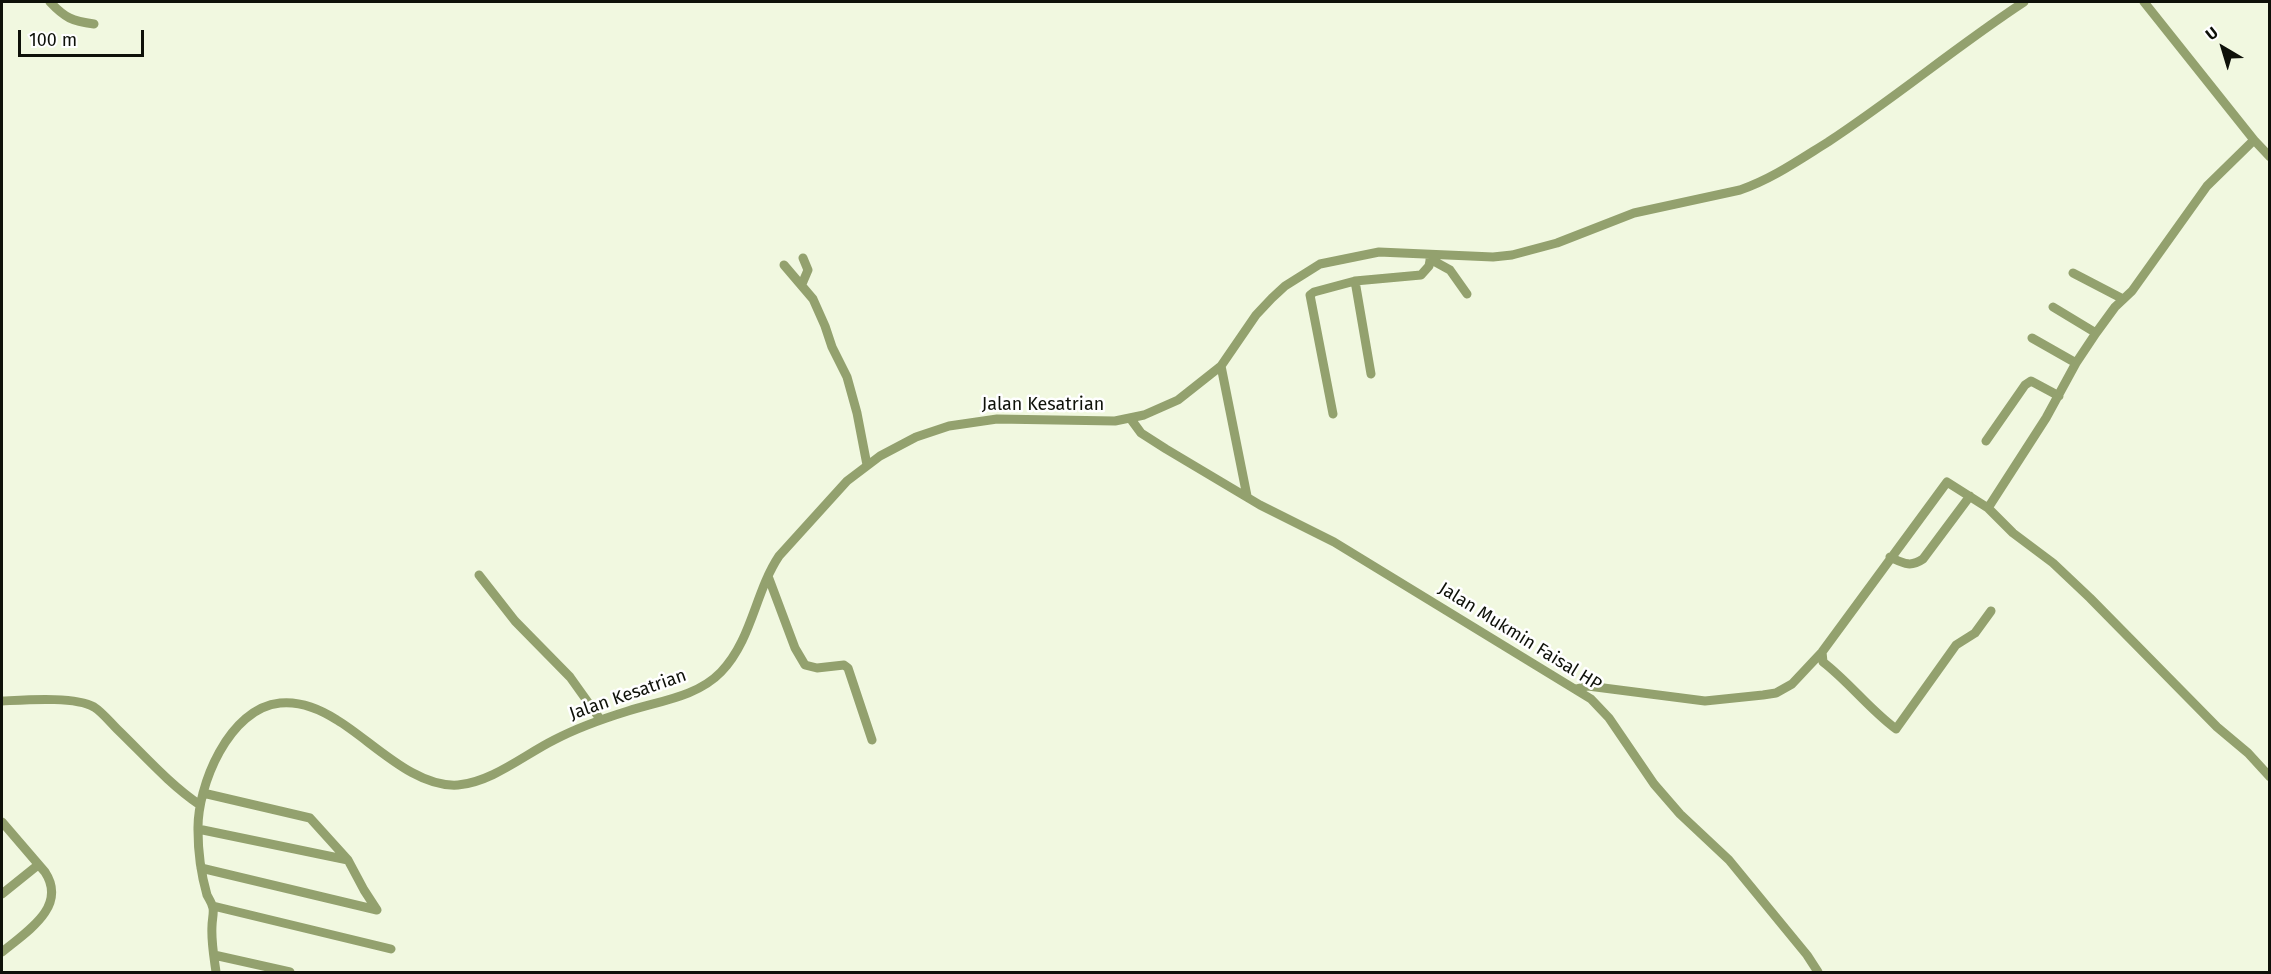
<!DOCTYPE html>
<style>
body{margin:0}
#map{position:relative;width:2271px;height:974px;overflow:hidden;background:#f1f8e0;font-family:"Fira Sans",sans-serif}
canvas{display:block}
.frame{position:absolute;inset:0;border:3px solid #0e1109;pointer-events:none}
.north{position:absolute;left:2193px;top:18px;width:60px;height:60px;-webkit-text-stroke:4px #fff;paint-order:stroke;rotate:322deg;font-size:16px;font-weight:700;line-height:24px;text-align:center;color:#0e1109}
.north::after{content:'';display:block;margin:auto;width:21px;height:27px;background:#0e1109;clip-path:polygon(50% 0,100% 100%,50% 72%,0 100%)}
.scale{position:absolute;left:18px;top:30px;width:126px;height:27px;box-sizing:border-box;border:3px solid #0e1109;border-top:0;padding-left:8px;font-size:18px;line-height:21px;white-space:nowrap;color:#0e1109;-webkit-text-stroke:4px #fff;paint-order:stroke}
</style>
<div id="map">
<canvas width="2271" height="974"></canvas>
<div class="frame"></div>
<div class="north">U</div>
<div class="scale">100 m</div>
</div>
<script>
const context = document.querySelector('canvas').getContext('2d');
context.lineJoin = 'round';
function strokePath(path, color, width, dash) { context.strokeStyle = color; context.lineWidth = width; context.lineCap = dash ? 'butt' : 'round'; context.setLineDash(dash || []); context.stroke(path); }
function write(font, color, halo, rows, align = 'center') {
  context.font = font + ' "Fira Sans",sans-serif'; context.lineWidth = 5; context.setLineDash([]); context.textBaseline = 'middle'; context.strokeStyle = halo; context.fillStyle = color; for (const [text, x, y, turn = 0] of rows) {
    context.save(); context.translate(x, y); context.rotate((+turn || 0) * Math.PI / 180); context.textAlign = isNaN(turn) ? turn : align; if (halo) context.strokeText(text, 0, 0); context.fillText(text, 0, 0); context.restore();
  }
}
strokePath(new Path2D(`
 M50 2C65 18 72 21 94 24
 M2144 2 2254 140
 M1430 259 1450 270 1467 294
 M784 265 813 299 825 326 832 347 847 377 857 413 867 465
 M2073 273 2123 299
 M1355 281 1371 374
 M802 284 808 270 803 258
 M2053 307 2096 333
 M2032 338 2076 363
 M1221 366 1247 496
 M1333 414 1310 295 1314 292 1355 281 1421 275 1429 266 1431 255
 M1130 418 1141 433 1166 449 1260 505 1334 542 1591 699 1609 718 1654 784 1680 814 1729 860 1807 955 1818 972
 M1986 441 2025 385 2031 381 2059 396
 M1988 508 2046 418 2076 363 2096 333 2115 307 2132 291 2207 186 2254 140 2270 157
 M1890 557C1903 563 1910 568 1923 559L1970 496
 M479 575 515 621 570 677 600 719
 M768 576 795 648 805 665 817 668 844 665 848 668 872 740
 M1822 652 1823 662C1849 682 1869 709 1896 729L1956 645 1975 633 1991 611
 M1576 689 1588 686 1705 701 1763 695 1776 693 1792 684 1822 652 1947 482 1988 508 2013 533 2053 563 2090 598 2217 727 2248 753 2270 777
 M2 701C24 700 75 696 94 707 102 712 110 722 117 729 144 755 169 784 200 805
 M203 793 310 818 348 860 364 890 377 910
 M2 822 45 872C68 907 26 932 2 952
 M198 829 348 860
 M201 868 377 910
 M2 894 38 865
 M213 906 391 949
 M214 955 290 972
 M216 972C214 957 211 941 212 926 212 920 214 913 213 908 212 903 209 899 207 895 201 874 198 852 198 830 197 786 229 708 280 703 300 701 320 709 337 720 372 741 414 788 458 785 492 782 524 755 554 740 577 728 602 719 628 711 659 701 697 697 721 672 752 640 755 592 779 556L847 481 880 456 916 437 949 426 997 419 1115 421 1144 415 1178 400 1221 366 1256 315 1272 298 1285 286 1320 264 1379 252 1493 257 1512 255 1557 243 1634 213 1740 190C1772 179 1799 160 1828 142 1895 98 1957 46 2024 2`), '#93a16e', 9);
write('18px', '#0e1109', '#fff', [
 ["Jalan Kesatrian",1043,405],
 ["Jalan Mukmin Faisal HP",1520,637,32],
 ["Jalan Kesatrian",628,695,-19]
]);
</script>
